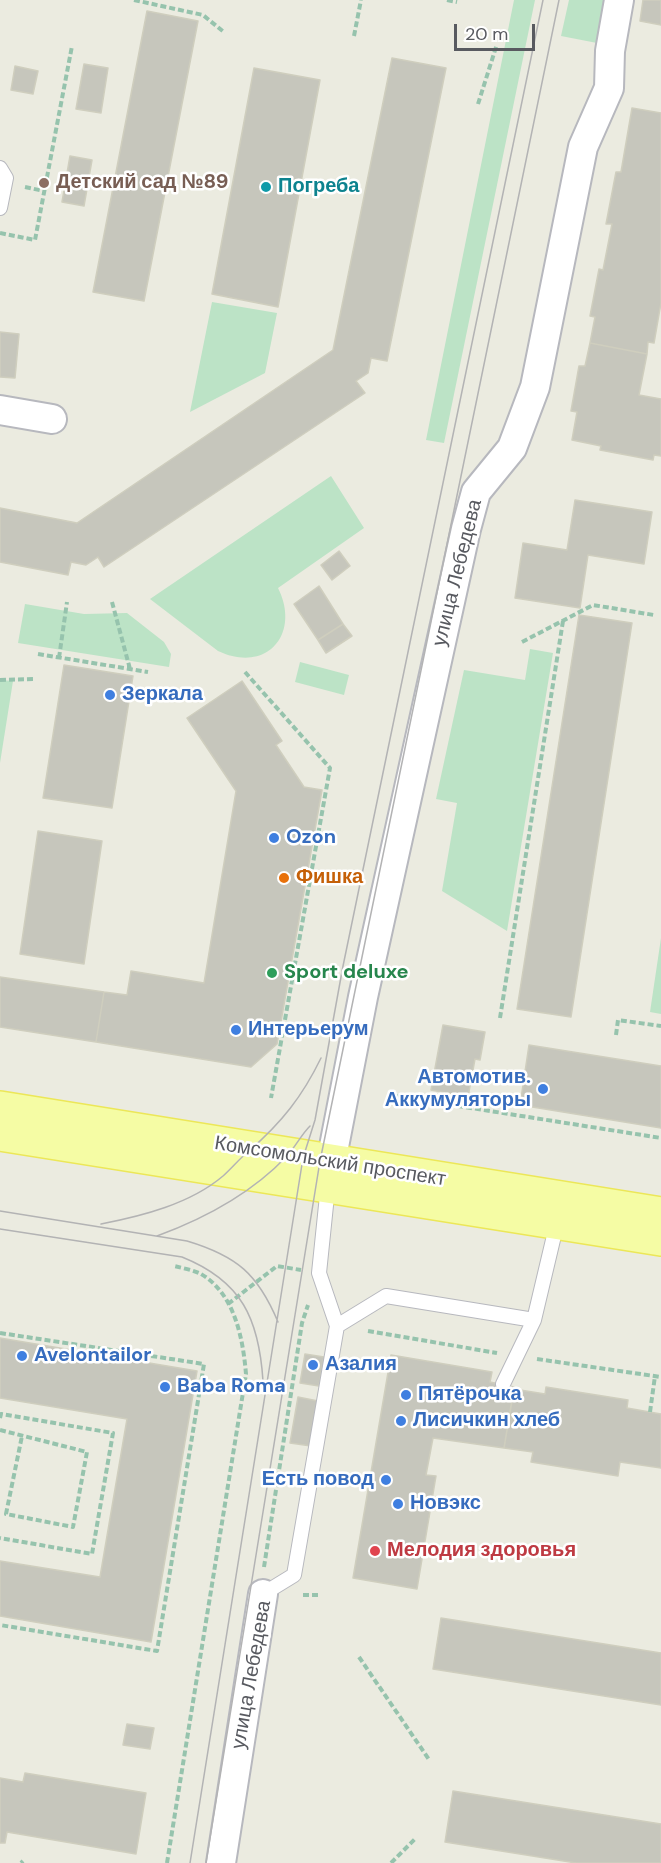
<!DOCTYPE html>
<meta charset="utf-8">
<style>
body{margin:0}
#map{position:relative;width:661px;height:1863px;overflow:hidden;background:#ebebe0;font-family:"DM Sans",sans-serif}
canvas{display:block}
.scale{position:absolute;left:454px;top:24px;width:81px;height:27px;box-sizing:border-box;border:3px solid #585a60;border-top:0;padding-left:8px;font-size:18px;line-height:21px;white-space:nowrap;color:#585a60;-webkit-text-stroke:4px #fff;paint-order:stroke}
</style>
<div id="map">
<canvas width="661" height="1863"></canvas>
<div class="scale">20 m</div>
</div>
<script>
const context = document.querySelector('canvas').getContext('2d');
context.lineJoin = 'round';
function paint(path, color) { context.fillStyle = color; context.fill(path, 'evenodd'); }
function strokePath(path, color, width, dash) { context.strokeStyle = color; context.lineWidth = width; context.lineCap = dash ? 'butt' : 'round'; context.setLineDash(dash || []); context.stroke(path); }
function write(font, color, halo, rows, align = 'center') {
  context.font = font + ' "DM Sans",sans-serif'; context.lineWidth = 5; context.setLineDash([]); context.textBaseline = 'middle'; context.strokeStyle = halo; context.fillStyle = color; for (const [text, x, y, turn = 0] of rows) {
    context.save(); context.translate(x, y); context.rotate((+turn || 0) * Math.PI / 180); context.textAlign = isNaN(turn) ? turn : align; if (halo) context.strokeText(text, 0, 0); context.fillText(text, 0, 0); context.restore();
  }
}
paint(new Path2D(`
 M514 0H535L444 443 426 440Z
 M569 0H605L597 43 561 36Z
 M212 302 277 313 265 373 190 412Z
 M331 476 364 528 278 588C301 634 267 674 218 651L150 599Z
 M25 604 84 614 127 613 164 642 171 654 169 667 18 643Z
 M530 649 553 653 507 931 442 891 457 803 436 799 464 670 525 680Z
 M300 662 349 675 344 695 295 682Z
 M0 680 13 681 0 763Z
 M661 938V1014L650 1012Z`), '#bce3c6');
const building = new Path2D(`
 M643 0H661V25L640 21Z
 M147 11 198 21 144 301 93 292Z
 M392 58 446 68 387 361 371 358 368 373 356 381 365 393 104 567 98 557 86 565 71 562 68 575 0 562V508L77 523 333 350Z
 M84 64 108 68 101 113 76 109Z
 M15 66 38 71 33 94 11 90Z
 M254 68 320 80 278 307 212 294Z
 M632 108 661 113V303L654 343 648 342 647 354 590 343 595 317 590 316 599 269 603 270 612 224H606L616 172H621Z
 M70 156 92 160 84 206 62 202Z
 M0 332 19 334 15 378 0 377Z
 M590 343 647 354 639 395 661 399V456L654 455 653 460 600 450 601 446 572 440 577 412 571 411 579 366H585Z
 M575 500 652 512 644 564 588 555 580 608 515 598 523 543 567 550Z
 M339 551 350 566 332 580 321 565Z
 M319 586 343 624 318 640 294 604Z
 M579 615 632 623 571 1017 517 1009Z
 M343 624 352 636 326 653 318 640Z
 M64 665 133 676 112 808 43 798Z
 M242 681 282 741 276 745 304 787 322 790 277 1044 251 1067 96 1042 104 992 127 995 131 971 204 983 236 791 187 718Z
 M38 831 102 841 84 964 20 954Z
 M0 977 104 992 96 1042 0 1027Z
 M443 1025 485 1032 480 1060 475 1059 468 1097 431 1090Z
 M529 1045 661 1066V1128L520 1105Z
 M0 1338 197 1371 151 1642 0 1616V1561L100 1577 127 1419 0 1398Z
 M305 1354 324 1357 319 1386 300 1383Z
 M391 1355 492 1372 490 1382 514 1387 504 1448 433 1438 426 1475 436 1476 417 1589 353 1578Z
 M546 1387 628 1400 627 1408 661 1414V1468L620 1462 618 1476 531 1462 533 1452 504 1448 514 1389 545 1394Z
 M298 1397 318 1401 311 1446 290 1443Z
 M441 1618 661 1653V1705L433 1669Z
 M127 1724 154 1728 150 1749 123 1745Z
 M25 1773 146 1793 136 1854 7 1832 5 1843H0V1778L23 1782Z
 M453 1791 661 1824V1863H576L445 1842Z`);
paint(building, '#c6c6bc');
strokePath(building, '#cfcebe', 1.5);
const service = new Path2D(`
 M0 168 6 178 0 208
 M337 1326 386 1296 534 1320
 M503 1384 534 1320 557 1223
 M263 1594 294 1575 337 1326 319 1273 328 1186`);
const minor = new Path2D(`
 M0 410 52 419
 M331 1162 363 997 466 529 476 492 512 448 535 387 583 147 609 88 610 51 619 0
 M221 1863 263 1594`);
const primary = new Path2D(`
 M0 1108 661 1214
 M0 1134 661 1239`);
strokePath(service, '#b7b8be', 16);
strokePath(minor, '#b7b8be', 32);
strokePath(primary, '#ece758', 36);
strokePath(new Path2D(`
 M134 0 203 15 225 33
 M447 0 457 2
 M354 36 361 0
 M478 104 497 44
 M25 187 44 191
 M0 233 35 240 72 46
 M112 602 130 669
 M522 642 593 605 654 615
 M38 654 148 672
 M59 658 67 602
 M245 672 330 768 271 1098
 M0 680 33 679
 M500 1018 563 621
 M616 1035 618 1020 661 1026
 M395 1096 661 1138
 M228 1304 277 1266 301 1270
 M368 1331 497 1353
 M0 1333 204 1364 157 1651 0 1625
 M537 1359 661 1377
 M650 1412 655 1376
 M0 1418 1 1414 113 1433 92 1554 0 1538
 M0 1430 87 1452 73 1527 6 1514 22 1436
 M264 1567 302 1323 308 1305
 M303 1595H318
 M359 1657 430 1761
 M21 1863 23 1861
 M167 1863 246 1374C243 1339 235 1294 201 1274 193 1270 182 1268 174 1266
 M391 1863 416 1838`), '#96c3ad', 4, [6, 3]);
strokePath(service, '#fff', 14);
strokePath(minor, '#fff', 28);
strokePath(primary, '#f5fca4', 33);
strokePath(new Path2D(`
 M0 1211 187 1241C237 1256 258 1274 278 1322
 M101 1224C142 1216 190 1204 223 1176 232 1168 240 1158 249 1151 282 1122 302 1097 321 1058
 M0 1229 182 1257C242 1281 259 1319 263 1381
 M157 1236C206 1218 251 1194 287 1156 296 1146 301 1135 310 1126
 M190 1863 303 1158 315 1120 343 966 543 0
 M206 1863 320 1161 559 0`), '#b3b3b4', 1.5);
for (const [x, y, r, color] of [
 [44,183,6,"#8d6e63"],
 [266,187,6,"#0f9aa8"],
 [110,695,6,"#3f7fe0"],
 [274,838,6,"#3f7fe0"],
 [284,878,6,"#e8710a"],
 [272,973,6,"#2e9e5b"],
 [236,1030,6,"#3f7fe0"],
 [543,1089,6,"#3f7fe0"],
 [22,1356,6,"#3f7fe0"],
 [313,1365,6,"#3f7fe0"],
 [165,1387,6,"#3f7fe0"],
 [406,1395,6,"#3f7fe0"],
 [401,1421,6,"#3f7fe0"],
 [386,1480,6,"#3f7fe0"],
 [398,1504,6,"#3f7fe0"],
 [375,1551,6,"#e0444e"]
]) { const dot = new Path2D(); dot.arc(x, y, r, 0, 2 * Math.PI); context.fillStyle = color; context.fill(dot); strokePath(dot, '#fff', 2); }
write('bold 20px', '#785e54', '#fff', [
 ["Детский сад №89",56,183]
], 'left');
write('bold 20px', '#0d838f', '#fff', [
 ["Погреба",278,187]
], 'left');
write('20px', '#585a60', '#fff', [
 ["улица Лебедева",458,573,-76],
 ["Комсомольский проспект",330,1162,9],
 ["улица Лебедева",252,1675,-80]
]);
write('bold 20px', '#366cbe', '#fff', [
 ["Зеркала",122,695],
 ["Ozon",286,838],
 ["Интерьерум",248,1030],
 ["Автомотив.",531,1078,"right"],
 ["Аккумуляторы",531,1101,"right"],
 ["Avelontailor",34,1356],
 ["Азалия",325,1365],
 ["Baba Roma",177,1387],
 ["Пятёрочка",418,1395],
 ["Лисичкин хлеб",413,1421],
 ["Есть повод",374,1480,"right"],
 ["Новэкс",410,1504]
], 'left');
write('bold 20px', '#c56008', '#fff', [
 ["Фишка",296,878]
], 'left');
write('bold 20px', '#27864d', '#fff', [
 ["Sport deluxe",284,973]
], 'left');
write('bold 20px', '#be3a42', '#fff', [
 ["Мелодия здоровья",387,1551]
], 'left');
</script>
